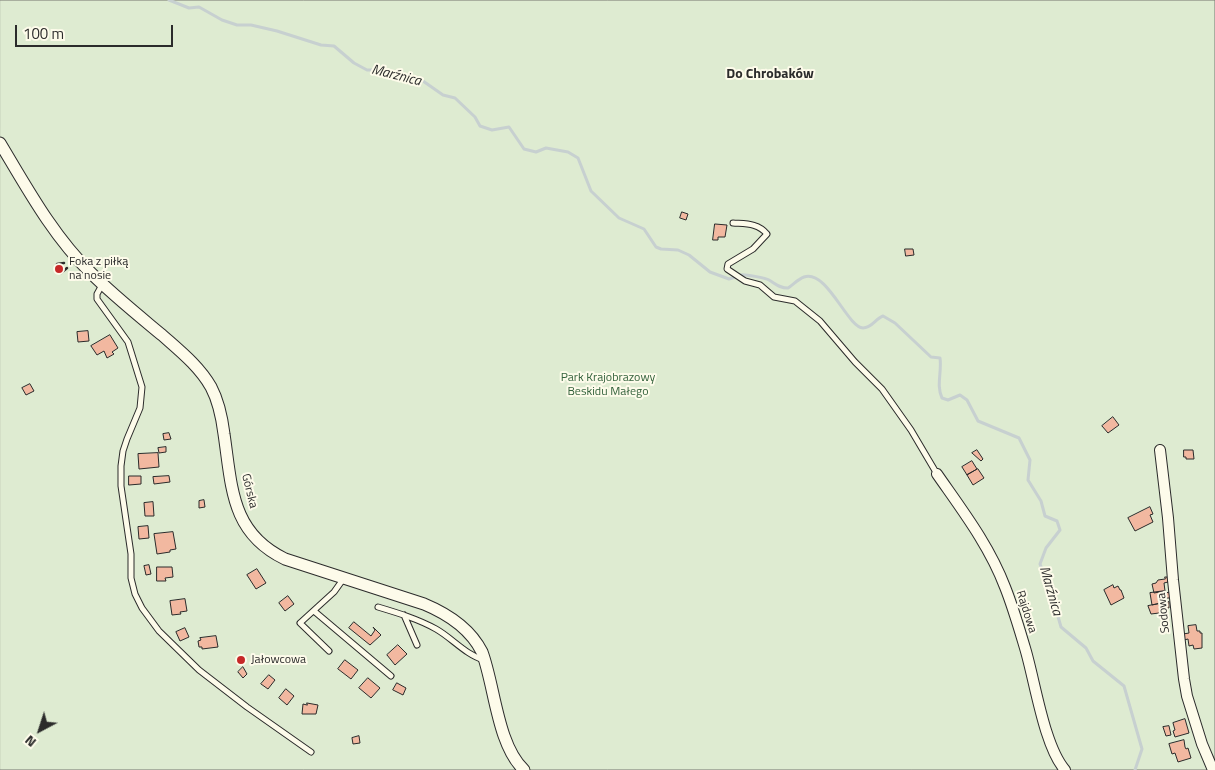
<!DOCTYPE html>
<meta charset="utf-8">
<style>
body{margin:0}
#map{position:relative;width:1215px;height:770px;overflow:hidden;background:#fdfbea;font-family:"Titillium Web",sans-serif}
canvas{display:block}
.north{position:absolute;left:15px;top:705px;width:50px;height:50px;-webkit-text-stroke:4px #fdfbea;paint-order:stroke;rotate:220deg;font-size:14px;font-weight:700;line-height:20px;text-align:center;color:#2b2b2b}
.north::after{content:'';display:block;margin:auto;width:18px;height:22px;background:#2b2b2b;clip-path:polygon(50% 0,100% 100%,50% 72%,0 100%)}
.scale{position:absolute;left:15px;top:25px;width:158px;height:22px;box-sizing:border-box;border:2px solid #2b2b2b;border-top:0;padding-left:6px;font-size:15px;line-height:18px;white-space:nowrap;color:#2b2b2b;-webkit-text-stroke:4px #fdfbea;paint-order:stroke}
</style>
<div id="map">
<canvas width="1215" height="770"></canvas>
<div class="north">N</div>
<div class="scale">100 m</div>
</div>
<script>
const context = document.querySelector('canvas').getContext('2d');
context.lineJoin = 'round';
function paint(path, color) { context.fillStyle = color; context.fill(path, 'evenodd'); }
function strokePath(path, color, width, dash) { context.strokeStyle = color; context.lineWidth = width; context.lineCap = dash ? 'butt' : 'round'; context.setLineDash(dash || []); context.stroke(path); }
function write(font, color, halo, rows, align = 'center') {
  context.font = font + ' "Titillium Web",sans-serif'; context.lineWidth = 4; context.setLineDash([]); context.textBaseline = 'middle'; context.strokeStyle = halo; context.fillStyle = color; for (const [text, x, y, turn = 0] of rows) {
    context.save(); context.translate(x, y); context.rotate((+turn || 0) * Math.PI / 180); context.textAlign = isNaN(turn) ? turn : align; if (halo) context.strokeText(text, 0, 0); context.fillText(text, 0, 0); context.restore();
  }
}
const green = new Path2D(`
 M0 0H1215V770H0Z`);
paint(green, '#deebd1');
strokePath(green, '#74746e', 1);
strokePath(new Path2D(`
 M169 0 189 8 199 7 222 20 237 25H251L277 31 321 45 334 46 354 63 367 70H382L423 81 443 95 455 98 475 117 480 126 492 130 509 127 524 149 536 152 546 148 568 152 578 158 591 191 619 218 644 229 656 247 661 249 678 250 689 255 710 272 729 279C733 278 737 276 741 275 744 274 766 278 769 280 776 284 779 288 788 288 793 285 798 279 804 277 827 269 847 327 863 328 872 328 875 319 883 316L895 323 931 357 940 358C942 372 936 385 942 398L948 400 960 395 967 400 978 421 1019 438 1030 460 1028 480 1041 501 1045 516 1057 521 1060 530 1046 548 1040 564 1051 592 1061 627 1086 648 1093 661 1124 686 1142 749 1135 770`), '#c7d0d0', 3);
const building = new Path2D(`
 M682 212 688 214 686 220 680 218Z
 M715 224 727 225 725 237H718V240H713Z
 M905 249H913L914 255 906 256Z
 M88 331 89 341 78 342 77 332Z
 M110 335 118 348 112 352 114 354 107 358 104 351 97 355 91 346Z
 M30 384 34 391 26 395 22 388Z
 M1113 417 1119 425 1108 433 1102 426Z
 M169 433 171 439 164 440 163 434Z
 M166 447V452L159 453 158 448Z
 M977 450 983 459 981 461 972 453Z
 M1184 450H1193L1194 459H1186V457H1184Z
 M158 453 159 467 139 469 138 454Z
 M972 461 977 469 967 475 962 467Z
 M978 469 984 478 973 485 967 475Z
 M129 476H141V484L129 485Z
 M169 476 170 482 154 484 153 477Z
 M204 500 205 507 199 508V501Z
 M153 502 154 516H145L144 503Z
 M1150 507 1153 514 1150 515 1153 522 1135 531 1128 518Z
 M148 526 149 538 139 539 138 527Z
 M173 532 176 549 170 550V552L157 554 154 534Z
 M149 565 151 574 146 575 144 566Z
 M157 567H172L173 577 165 578 166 581H157Z
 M257 569 266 583 256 589 247 575Z
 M1165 577H1167L1168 582 1164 583 1165 591 1154 593 1152 584 1156 583 1158 580 1165 579Z
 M1113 585 1114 588 1118 586 1120 590H1121L1124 598 1111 605 1104 590Z
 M1165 591 1166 593 1169 592 1170 598H1165L1166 602 1152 605 1150 593Z
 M288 596 294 604 285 611 279 603Z
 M185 599 187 611 180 612 181 614 172 615 170 601Z
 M1169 602V608H1166L1167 612 1151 614 1148 606Z
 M354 622 371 636 375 630 373 627 381 635 370 645 349 628Z
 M1196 625 1197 631H1200V633H1202V648L1194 649 1193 645 1189 646 1188 639 1184 640 1183 634 1189 633 1188 626Z
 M185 628 189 637 180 641 176 632Z
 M216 636 218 647 202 649V647H199L198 641 201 640 200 638Z
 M398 645 407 654 395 665 387 655Z
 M345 660 358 670 351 679 338 669Z
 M243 667 247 674 243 678 238 672Z
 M269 675 275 680 268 689 261 684Z
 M368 678 380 688 371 698 359 688Z
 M397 683 406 688 403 695 393 690Z
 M286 689 294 696 287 705 279 698Z
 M307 703 318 705 316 714H302L303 704 307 705Z
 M1185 719 1189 733 1175 737 1173 731 1175 730 1173 723Z
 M1169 726 1171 735 1166 736 1163 727Z
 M359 736 360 743 353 744 352 738Z
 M1184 740 1185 747 1186 749 1188 748 1191 758 1178 762 1175 753 1172 754 1169 744Z`);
paint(building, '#f2b8a0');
strokePath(building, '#2b2b2b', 1);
const service = new Path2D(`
 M733 223C746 224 758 223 767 234L753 249 728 264 727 269 745 281 760 285 774 297 795 301 820 321 855 362 882 389 911 430 937 474
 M102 285 97 294V299L128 342 142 387 140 408 127 439 123 451 121 466V486L131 554V578L135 594 142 608 159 631 199 670 247 707 311 752
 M378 607C398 613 418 619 436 629 452 638 466 655 484 660
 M314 611 391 676
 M404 615 417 645
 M329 651 300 623 334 592 344 578`);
const minor = new Path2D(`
 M1160 450 1168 518 1173 580 1184 679 1187 696 1202 744 1213 770
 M937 474C962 510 989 545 1005 587 1013 607 1019 628 1025 648 1035 681 1044 746 1065 770`);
const tertiary = new Path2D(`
 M0 143C27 188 53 236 91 273 113 295 138 315 162 335 180 351 199 366 211 387 219 402 222 418 224 434 232 488 231 533 285 559L424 604C448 614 470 628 482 652 495 687 497 744 524 770`);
strokePath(service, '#2b2b2b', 7);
strokePath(minor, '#2b2b2b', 12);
strokePath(tertiary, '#2b2b2b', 13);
strokePath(service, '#fdfbea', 5);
strokePath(minor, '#fdfbea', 10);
strokePath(tertiary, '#fdfbea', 11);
strokePath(new Path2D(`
 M64 263 57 264V270L61 273 67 268`), '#2b2b2b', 2.5);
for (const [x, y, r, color] of [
 [59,269,5,"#c62828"],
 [241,660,5,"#c62828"]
]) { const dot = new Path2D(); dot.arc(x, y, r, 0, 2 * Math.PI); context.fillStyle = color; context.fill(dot); strokePath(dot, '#fdfbea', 2); }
write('12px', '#2b2b2b', '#fdfbea', [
 ["Foka z piłką",69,262],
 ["na nosie",69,276],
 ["Jałowcowa",251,660]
], 'left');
write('12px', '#34623c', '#fdfbea', [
 ["Park Krajobrazowy",608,378],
 ["Beskidu Małego",608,392]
]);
write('12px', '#2b2b2b', '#fdfbea', [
 ["Górska",249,491,76],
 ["Rajdowa",1026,612,72],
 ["Sodowa",1164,613,-96]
]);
write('bold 14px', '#2b2b2b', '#fdfbea', [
 ["Do Chrobaków",770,75]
]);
write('italic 14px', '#2b2b2b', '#fdfbea', [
 ["Marźnica",396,76,14],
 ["Marźnica",1050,591,74]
]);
</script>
